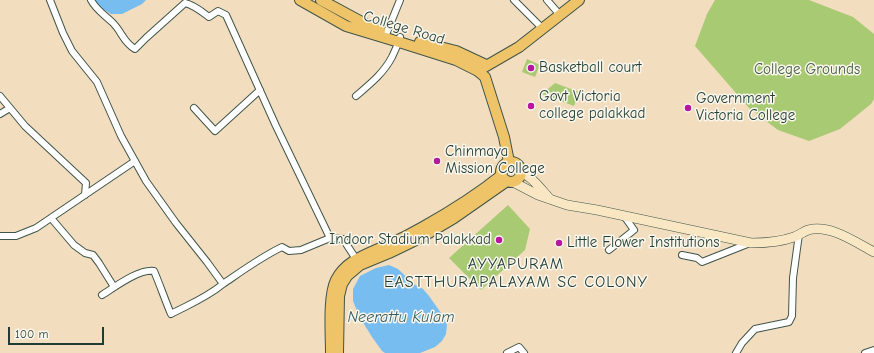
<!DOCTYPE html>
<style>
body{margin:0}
#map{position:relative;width:874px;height:353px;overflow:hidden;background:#f2ddbf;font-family:"Comic Neue",sans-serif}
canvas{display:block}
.scale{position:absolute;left:8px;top:327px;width:96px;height:18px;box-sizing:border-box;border:2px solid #1f3d34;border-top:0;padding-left:5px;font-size:12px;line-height:14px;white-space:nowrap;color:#1f3d34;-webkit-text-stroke:3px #fbf7ec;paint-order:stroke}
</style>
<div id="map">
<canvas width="874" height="353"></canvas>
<div class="scale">100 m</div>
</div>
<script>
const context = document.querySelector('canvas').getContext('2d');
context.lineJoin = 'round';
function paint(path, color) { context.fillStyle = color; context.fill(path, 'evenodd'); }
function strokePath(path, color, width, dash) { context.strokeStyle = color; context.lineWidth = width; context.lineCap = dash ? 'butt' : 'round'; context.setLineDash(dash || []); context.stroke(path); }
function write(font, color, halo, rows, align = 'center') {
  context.font = font + ' "Comic Neue",sans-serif'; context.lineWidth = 3; context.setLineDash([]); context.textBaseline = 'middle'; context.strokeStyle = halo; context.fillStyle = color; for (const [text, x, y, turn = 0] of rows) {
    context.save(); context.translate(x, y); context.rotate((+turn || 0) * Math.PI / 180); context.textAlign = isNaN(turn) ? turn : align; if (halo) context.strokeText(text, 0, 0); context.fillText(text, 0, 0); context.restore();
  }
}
paint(new Path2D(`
 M715 0H809L853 17 874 34V99L871 104 840 129 809 141 778 130 749 108 695 46 707 14Z
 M527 59 540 65 535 77 522 72Z
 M555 83 579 92 574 106 542 94Z
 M508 205 530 229 525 250 481 290 449 258Z`), '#a8ca72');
paint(new Path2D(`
 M95 0H146L142 4 122 14H111L98 6Z
 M389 265 398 269 414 284 423 289 429 296 441 313 447 324 446 334 442 341 435 347 420 353H385L382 351 372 337 359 316 353 301V289L360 276 376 268Z`), '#78bdef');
const street = new Path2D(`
 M50 0 63 33 72 51 97 82 121 136 146 181 176 223 207 262 223 284C242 271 261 257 282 247L289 251 301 250 330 238 343 239 358 262
 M91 0C96 10 105 15 113 23 122 32 123 42 135 49L146 38 185 3C194 5 201 11 209 17L218 11 226 15 276 126 330 238
 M514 0 542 28
 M547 0 560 15
 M387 32 400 0
 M0 96 25 126 86 183 85 195
 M356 96C370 84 383 74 392 57 395 51 398 44 400 37
 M194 108 215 131 260 90
 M0 114 10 108
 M51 218 74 245 85 253 93 255 99 263 114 287
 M0 236H16L36 228 135 161
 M609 250 634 230 624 216
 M682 255 697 258 702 262 750 243
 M102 295C115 287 138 269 154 271 160 285 165 300 171 314 190 304 206 298 223 284
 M507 353 519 347 524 353
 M736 353 742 343 755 329 789 322 792 316 793 278 799 234
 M865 353 874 350`);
const secondary = new Path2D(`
 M521 172C533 178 540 188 549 198
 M513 182 538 195 567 205 597 210 751 243C766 243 780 242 794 237 799 235 803 232 808 230 830 224 855 242 874 252`);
const primary = new Path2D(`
 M300 0 346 26 399 42 456 60 478 71 485 77 504 137 509 162
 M321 0 369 26 380 30
 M420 42 456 51 486 65
 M481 69 519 47 579 0
 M501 172a10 10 0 1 1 20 0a10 10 0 1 1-20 0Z
 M331 353C331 334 328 296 336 280 346 260 368 254 387 245 399 240 411 234 423 227 450 212 477 195 502 175
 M338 353 339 296 342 284 347 276 360 265 389 253 422 237 454 218 507 181`);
strokePath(street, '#3f5549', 8);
strokePath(secondary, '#3f5549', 10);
strokePath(primary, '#3f5549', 12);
strokePath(street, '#fff', 6);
strokePath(secondary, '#f9e7c3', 9);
strokePath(primary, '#efc469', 10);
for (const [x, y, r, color] of [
 [531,68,4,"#b5179e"],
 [531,106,4,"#b5179e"],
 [688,108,4,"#b5179e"],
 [437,161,4,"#b5179e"],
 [499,240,4,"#b5179e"],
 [559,243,4,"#b5179e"]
]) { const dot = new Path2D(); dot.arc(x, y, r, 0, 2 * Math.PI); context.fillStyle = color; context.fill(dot); strokePath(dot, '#fbf7ec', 1.5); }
write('15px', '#1f3d34', '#fbf7ec', [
 ["College Road",404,28,17]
]);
write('15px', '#1f3d34', '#fbf7ec', [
 ["Basketball court",539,68],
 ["Govt Victoria",539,97],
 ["college palakkad",539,114],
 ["Government",696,99],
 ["Victoria College",696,116],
 ["Chinmaya",445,152],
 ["Mission College",445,169],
 ["Indoor Stadium Palakkad",491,240,"right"],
 ["Little Flower Institutions",567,243]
], 'left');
write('15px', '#416044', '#fbf7ec', [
 ["College Grounds",807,70]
]);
context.letterSpacing = '1px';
write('16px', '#1f3d34', '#fbf7ec', [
 ["AYYAPURAM",516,264],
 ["EASTTHURAPALAYAM SC COLONY",516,282]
]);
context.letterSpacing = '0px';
write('italic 16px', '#355d63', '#fbf7ec', [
 ["Neerattu Kulam",401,317]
]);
</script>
